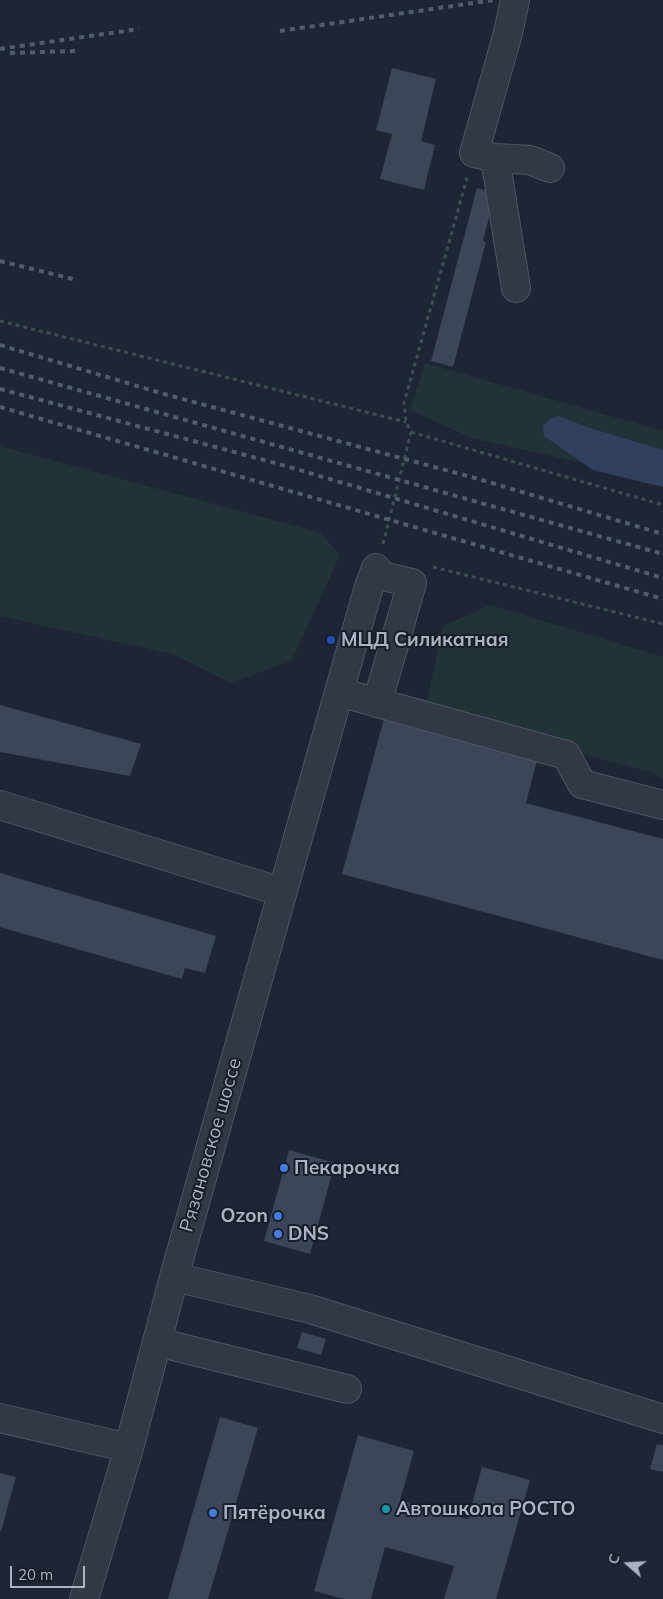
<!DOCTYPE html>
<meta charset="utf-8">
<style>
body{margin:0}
#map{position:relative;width:663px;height:1599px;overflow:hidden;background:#1e2635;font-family:Mulish,sans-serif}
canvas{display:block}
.north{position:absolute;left:603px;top:1539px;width:50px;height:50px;-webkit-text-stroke:4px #171d29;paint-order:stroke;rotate:289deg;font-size:14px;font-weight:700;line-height:20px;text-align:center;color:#abb2c3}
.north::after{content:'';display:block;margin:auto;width:18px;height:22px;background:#abb2c3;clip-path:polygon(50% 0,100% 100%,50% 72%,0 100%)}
.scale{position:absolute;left:10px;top:1566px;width:75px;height:22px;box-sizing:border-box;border:2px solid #abb2c3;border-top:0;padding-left:6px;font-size:15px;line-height:18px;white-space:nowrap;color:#abb2c3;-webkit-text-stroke:4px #171d29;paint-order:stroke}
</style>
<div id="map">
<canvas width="663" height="1599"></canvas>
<div class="north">С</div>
<div class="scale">20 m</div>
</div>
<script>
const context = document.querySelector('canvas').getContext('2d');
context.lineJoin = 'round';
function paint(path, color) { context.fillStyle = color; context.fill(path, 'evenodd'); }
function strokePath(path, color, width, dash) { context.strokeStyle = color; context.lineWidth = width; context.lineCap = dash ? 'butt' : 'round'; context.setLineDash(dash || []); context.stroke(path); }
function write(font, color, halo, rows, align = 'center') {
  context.font = font + ' Mulish,sans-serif'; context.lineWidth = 4; context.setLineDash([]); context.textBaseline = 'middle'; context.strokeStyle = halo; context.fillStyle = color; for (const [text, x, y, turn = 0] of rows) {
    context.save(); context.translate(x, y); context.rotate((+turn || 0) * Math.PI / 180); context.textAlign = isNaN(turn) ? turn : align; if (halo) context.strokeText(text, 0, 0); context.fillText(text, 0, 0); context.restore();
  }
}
paint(new Path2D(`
 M425 363 663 431V481L471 438 410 410Z
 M0 446 321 533 340 555 292 660 231 683 175 655 0 616Z
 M490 605 663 657V779L653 773 527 739 426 706 443 626Z`), '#213337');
paint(new Path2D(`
 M559 416 587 427 663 450V487L593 470 544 436 543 426 550 419Z`), '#31405c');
paint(new Path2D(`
 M392 68 436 79 421 141 435 145 424 190 380 179 392 134 376 130Z
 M477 188 495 193 483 241 486 242 453 367 431 361Z
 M0 705 141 744 130 776 0 752Z
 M385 715 538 756 526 803 663 839V960L342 874Z
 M0 873 216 936 205 973 185 968 182 979 0 927Z
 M289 1150 335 1163 310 1254 264 1241Z
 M302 1332 326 1339 321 1355 297 1348Z
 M220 1417 258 1428 208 1599H168Z
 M358 1435 414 1451 400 1500 468 1519 482 1467 530 1480 496 1599H444L454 1566 385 1547 371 1599H344L314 1591Z
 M657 1444 663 1445V1472L650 1469Z
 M0 1473 16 1477 1 1531H0Z`), '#3c4658');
const minor = new Path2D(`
 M515 0 508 33 474 153 495 158 516 288
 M495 158 530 160 550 168
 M374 574 412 583 377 703
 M339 692 566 755 582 784 663 805
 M0 805 282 892
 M174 1277 310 1309 663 1419
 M157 1342 347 1389
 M0 1418 129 1448
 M84 1599 129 1448 174 1277 352 646 368 590 376 568`);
strokePath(minor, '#4f5564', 30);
strokePath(new Path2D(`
 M0 321 406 422
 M411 432 663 505
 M383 544 411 432 406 422 404 403 467 178
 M433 567 663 624`), '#3e4f53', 3, [4, 4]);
strokePath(minor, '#323845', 28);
strokePath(new Path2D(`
 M280 31 494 0
 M0 49 139 29
 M10 53 75 51
 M0 261 77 280
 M0 345 164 394 475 478 663 534
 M0 368 663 554
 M0 389 286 466 663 578
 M0 407 663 599`), '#535c6d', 4, [5, 5]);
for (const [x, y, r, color] of [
 [331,640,5,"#1a4fb4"],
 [284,1168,5,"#3f7fe0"],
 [278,1216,5,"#3f7fe0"],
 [278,1234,5,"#3f7fe0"],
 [386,1509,5,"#0f9aa8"],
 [213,1513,5,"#3f7fe0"]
]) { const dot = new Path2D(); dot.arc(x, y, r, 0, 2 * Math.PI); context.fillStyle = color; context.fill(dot); strokePath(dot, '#171d29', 2); }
write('bold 19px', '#abb2c3', '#171d29', [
 ["МЦД Силикатная",341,640],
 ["Пекарочка",294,1168],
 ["Ozon",268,1216,"right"],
 ["DNS",288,1234],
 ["Автошкола РОСТО",396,1509],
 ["Пятёрочка",223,1513]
], 'left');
write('19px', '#abb2c3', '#171d29', [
 ["Рязановское шоссе",211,1145,-74]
]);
</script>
